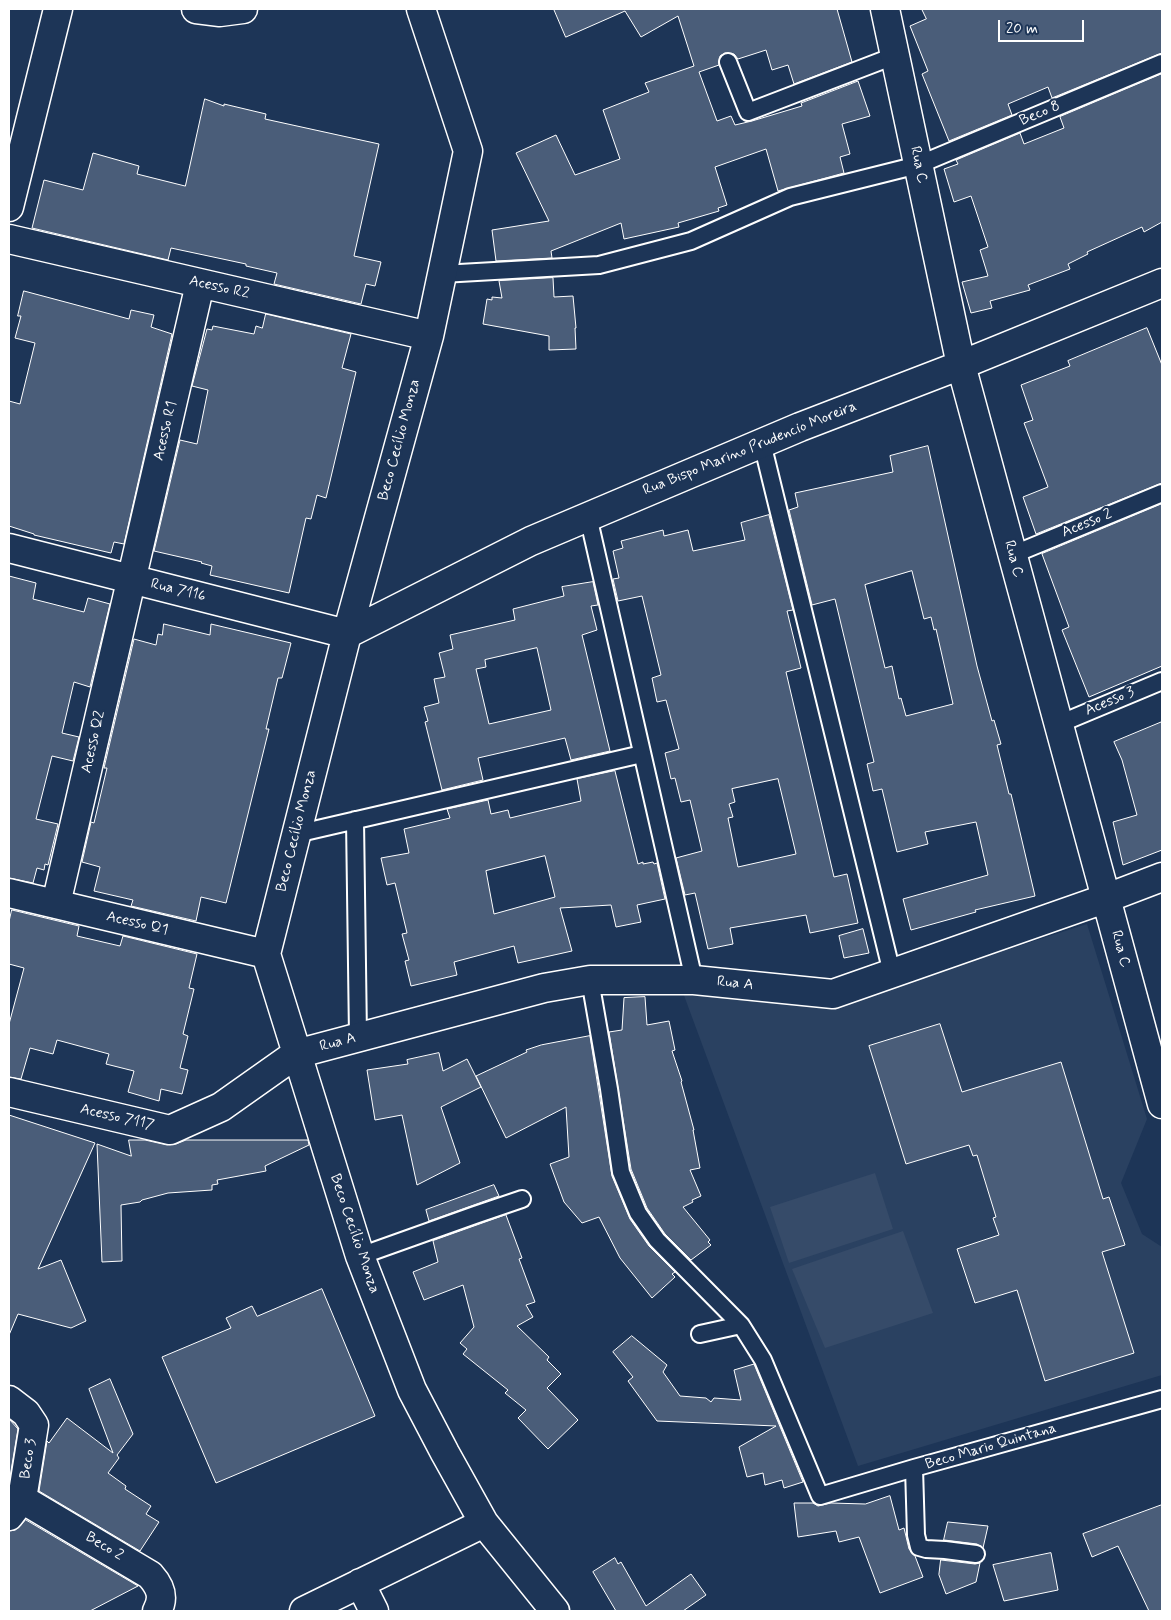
<!DOCTYPE html>
<meta charset="utf-8">
<style>
body{margin:0}
#map{position:relative;width:1171px;height:1620px;overflow:hidden;background:#1d3557;font-family:Mynerve,sans-serif}
canvas{display:block}
.frame{position:absolute;inset:0;border:10px solid #fff;pointer-events:none}
.scale{position:absolute;left:998px;top:20px;width:86px;height:22px;box-sizing:border-box;border:2px solid #fff;border-top:0;padding-left:6px;font-size:15px;line-height:18px;white-space:nowrap;color:#fff;-webkit-text-stroke:4px #1d3557;paint-order:stroke}
</style>
<div id="map">
<canvas width="1171" height="1620"></canvas>
<div class="frame"></div>
<div class="scale">20 m</div>
</div>
<script>
const context = document.querySelector('canvas').getContext('2d');
context.lineJoin = 'round';
function paint(path, color) { context.fillStyle = color; context.fill(path, 'evenodd'); }
function strokePath(path, color, width, dash) { context.strokeStyle = color; context.lineWidth = width; context.lineCap = dash ? 'butt' : 'round'; context.setLineDash(dash || []); context.stroke(path); }
function write(font, color, halo, rows, align = 'center') {
  context.font = font + ' Mynerve,sans-serif'; context.lineWidth = 4.5; context.setLineDash([]); context.textBaseline = 'middle'; context.strokeStyle = halo; context.fillStyle = color; for (const [text, x, y, turn = 0] of rows) {
    context.save(); context.translate(x, y); context.rotate((+turn || 0) * Math.PI / 180); context.textAlign = isNaN(turn) ? turn : align; if (halo) context.strokeText(text, 0, 0); context.fillText(text, 0, 0); context.restore();
  }
}
paint(new Path2D(`
 M1087 924 1147 1119 1121 1183 1142 1234 1162 1247V1375L858 1466 682 990 835 1005Z`), '#2a4161');
paint(new Path2D(`
 M875 1173 893 1229 789 1263 770 1207Z
 M903 1231 933 1313 825 1348 792 1269Z`), '#364b69');
const building = new Path2D(`
 M554 9H837L852 62 794 84 788 65 772 70 766 50 738 59 734 54 725 53 720 56 719 65 699 72 717 121 731 116 735 125 752 121 802 106 801 103 858 81 870 116 842 124 850 154 840 157 844 173 778 191 766 149 715 167 727 205 718 208 719 211 678 223 679 227 624 239 621 223 551 251 552 258 496 261 492 230 549 221 516 153 556 135 575 175 620 159 603 110 649 92 645 83 694 66 678 16 641 37 625 11 566 37Z
 M922 9H1162V53L1052 98 1048 87 1008 104 1012 115 949 141 922 74 928 71 910 26 926 19Z
 M1162 74V222L1144 232 1142 227 1087 252 1088 254 1068 264 1070 269 1028 285 1030 290 990 301 992 308 971 313 962 282 988 276 980 250 988 247 971 196 954 202 944 169 958 164 956 160 1020 133 1024 144 1064 128 1060 117Z
 M205 99 224 106V104L266 114 265 119 379 144 354 256 381 262 375 286 366 284 361 304 274 284 277 273 246 266V264L171 248 168 260 32 228 44 180 83 190 93 153 139 166 137 174 185 186Z
 M553 278 554 297 573 296 576 328H575L576 349 549 350V336L483 324 487 299 492 300V297L502 298 499 281Z
 M24 291 129 319 131 310 154 315 151 327 172 334 124 544 114 542 111 553 34 535V534L9 526V401L20 404 35 343 15 338 21 316H18Z
 M266 314 351 334 342 368 356 372 326 498 317 495 311 519 306 518 289 593 210 575 212 566 201 563 202 562 154 551 180 440 197 444 208 390 192 386 207 329 212 330 213 326 254 334 256 326 262 328Z
 M1147 328 1162 365V483L1036 534 1023 497 1048 487 1024 423 1033 420 1021 385 1070 366 1068 361Z
 M928 446 977 666 992 721 994 720 1001 744 997 745 1009 794H1011L1035 896 975 910 976 912 911 930 903 899 988 875 976 822 925 832 928 844 897 852 882 789 873 791 867 764 874 762 835 599 812 605 789 510 798 507 795 493 893 472 890 456ZM912 571 924 619 931 617 934 630 936 629 953 704 906 716 901 698 899 699 892 666 885 668 865 585Z
 M1162 504V666L1089 697 1062 630 1069 627 1042 554Z
 M769 515 793 610 787 611 801 668 786 672 834 877 847 874 858 923 810 933 806 915 730 928 733 944 708 949 695 893 685 895 676 858 702 851 690 800 681 802 675 778 671 779 665 753 679 749 666 700 657 702 652 678 661 675 642 596 618 601 613 579 619 578 613 551 623 548 621 541 663 530 664 536 688 530 693 551 745 540 741 523ZM778 779 796 854 738 867 728 818 733 817 729 804 735 802 732 789Z
 M9 576 36 583 33 599 84 612 88 598 110 604 90 687 74 682 62 733 79 737 73 761 52 756 36 819 58 824 48 865 45 864 44 870 37 868 33 883 9 878Z
 M593 582 598 605 591 606 597 630 582 635 610 751 571 760 565 738 478 758 483 780 442 790 425 722 428 721 424 707 439 703 434 679 445 677 439 653 453 649 450 635 515 620 513 609 564 596 562 587ZM537 648 551 710 489 724 476 669 486 667 485 660Z
 M164 624 210 635 211 624 291 643 282 678H278L266 729H269L226 903 201 897 196 921 131 906 133 900 94 891 100 867 82 862 91 822 94 823 107 768H104L134 639 156 645 158 634 162 635Z
 M1162 722V850L1123 865 1113 822 1137 815 1122 760 1114 742Z
 M615 771 638 864 643 862V864L653 862 654 864 657 863 665 899 637 905 641 922 616 927 611 905 560 908 572 951 518 963 514 946 454 962 457 975 411 986 405 961 409 960 402 934 407 933 395 883 387 885 381 858 409 853 404 829 450 818 447 809 488 800 491 814 508 810 510 818 581 801 577 779ZM545 856 555 897 494 914 486 871Z
 M12 910 79 926 77 936 120 946 123 936 197 954 189 988 194 989 183 1034 188 1036 180 1068 188 1070 182 1094 161 1089 159 1101 128 1092 134 1071 106 1064 109 1054 57 1040 53 1054 30 1048 21 1079 9 1077V1024L24 968 9 964V922Z
 M863 929 869 953 844 958 839 936Z
 M645 997 647 1025 669 1021 675 1050 672 1051 682 1081 681 1082 694 1130H693L700 1168 690 1170 701 1196 692 1200 693 1202 683 1207 710 1240 708 1242 711 1245 691 1260 665 1234 647 1208 631 1169 609 1032 622 1030 624 998Z
 M940 1024 962 1092 1061 1062 1103 1199 1109 1197 1125 1245 1102 1252 1134 1353 1045 1381 1017 1290 975 1303 957 1249 999 1235 993 1218 996 1217 977 1155 973 1156 969 1145 906 1164 869 1046Z
 M590 1036 612 1176 630 1219 649 1246 675 1272 672 1274 675 1277 652 1298 620 1258 599 1217 582 1223 564 1202 550 1164 569 1157 566 1107 506 1138 476 1076 527 1052 526 1050 541 1045Z
 M439 1053 443 1071 467 1059 481 1087 441 1107 460 1163 417 1185 402 1115 375 1120 367 1070 408 1064 407 1060Z
 M9 1115 95 1143 38 1269 61 1260 86 1321 71 1328 18 1314 9 1335Z
 M129 1140H145L167 1145 176 1144 186 1140H308L309 1145 265 1166 266 1171 217 1180 218 1184 212 1185V1190L168 1193 142 1200 140 1202 121 1205 122 1261 102 1262 97 1144 131 1156Z
 M494 1185 499 1196 429 1221 426 1210Z
 M506 1215 522 1258 519 1259 535 1302 526 1305 533 1317 517 1326 549 1357 547 1360 561 1374 547 1388 578 1420 548 1449 518 1418 526 1410 505 1393 508 1390 463 1354 467 1349 460 1343 474 1327 463 1285 424 1300 413 1272 438 1262 433 1241Z
 M322 1289 375 1416 216 1483 162 1357 231 1328 226 1318 252 1306 257 1316Z
 M632 1336 667 1365 663 1372 680 1396 706 1398 711 1402 714 1398 741 1400 734 1370 754 1364 803 1482 784 1488 782 1480 765 1485 763 1473 747 1477 739 1447 776 1426 657 1421 628 1381 633 1377 613 1352Z
 M110 1379 133 1434 117 1455 119 1458 108 1473 126 1486 125 1489 151 1506 146 1514 159 1522 140 1551 39 1491 47 1441 49 1443 67 1418 113 1453 89 1389Z
 M9 1419 18 1429 9 1483Z
 M890 1496 899 1530 904 1528 909 1549 915 1556 923 1577 880 1593 859 1537 839 1542 836 1531 798 1537 794 1503H813L818 1506 831 1503 865 1504Z
 M1162 1505V1611H1149L1118 1546 1092 1557 1083 1534Z
 M26 1520 138 1586 90 1611H9V1531L15 1530Z
 M948 1522 988 1526 983 1548 977 1544 944 1540Z
 M1051 1553 1058 1590 1004 1601 993 1565Z
 M615 1558 618 1564 621 1562 646 1606 691 1574 706 1595 683 1611H616L593 1572Z
 M941 1560 975 1564 980 1563 976 1582 946 1594 939 1575Z`);
paint(building, '#4a5d79');
strokePath(building, '#fff', 1);
const lane = new Path2D(`
 M728 62 748 112 894 56
 M442 274 599 265 691 241 790 197 918 165 1162 63
 M762 443 892 973
 M588 516 694 980
 M1012 555 1162 493
 M1059 724 1162 681
 M355 820 358 1037
 M296 834 642 754
 M590 980 609 1089 621 1172 638 1213 657 1240 741 1325 763 1360 820 1496 914 1468 1162 1399
 M360 1256 475 1215 522 1199
 M700 1334 741 1325
 M914 1468 916 1535 919 1547 926 1549 945 1550 976 1554`);
const street = new Path2D(`
 M421 9 468 151 429 336 347 634 266 954 360 1256 412 1390 445 1453 484 1523 555 1611
 M885 9 961 365 1162 1104
 M9 207 58 9
 M9 239 429 336
 M9 548 347 634 531 541 800 427 961 365 1162 283
 M9 893 266 954
 M56 904 200 284
 M9 1092 170 1130 221 1107 296 1054 544 988 590 980H694L833 994 1107 898 1162 877
 M9 1400 26 1413 34 1425 22 1499 9 1516
 M22 1499 150 1575C160 1586 165 1597 157 1611
 M360 1583 374 1611
 M304 1611 484 1523`);
const secondary = new Path2D(`
 M196 9 220 12 243 9`);
strokePath(lane, '#fff', 20);
strokePath(street, '#fff', 31);
strokePath(secondary, '#fff', 31);
strokePath(lane, '#1d3557', 16);
strokePath(street, '#1d3557', 28);
strokePath(secondary, '#1d3557', 28);
write('15px', '#fff', '#1d3557', [
 ["Beco 8",1040,114,-23],
 ["Rua C",918,165,78],
 ["Acesso R2",219,288,13],
 ["Acesso R1",166,431,-77],
 ["Beco Cecílio Monza",400,440,-75],
 ["Rua Bispo Marino Prudencio Moreira",750,449,-22],
 ["Acesso 2",1087,524,-22],
 ["Rua C",1013,559,75],
 ["Rua 7116",178,591,14],
 ["Acesso 3",1110,702,-23],
 ["Acesso Q2",94,742,-77],
 ["Beco Cecílio Monza",297,831,-76],
 ["Acesso Q1",137,924,13],
 ["Rua C",1120,949,75],
 ["Rua A",735,984,6],
 ["Rua A",338,1043,-15],
 ["Acesso 7117",117,1118,13],
 ["Beco Cecílio Monza",354,1234,71],
 ["Beco Mario Quintana",991,1447,-16],
 ["Beco 3",29,1459,-81],
 ["Beco 2",104,1547,31]
]);
</script>
